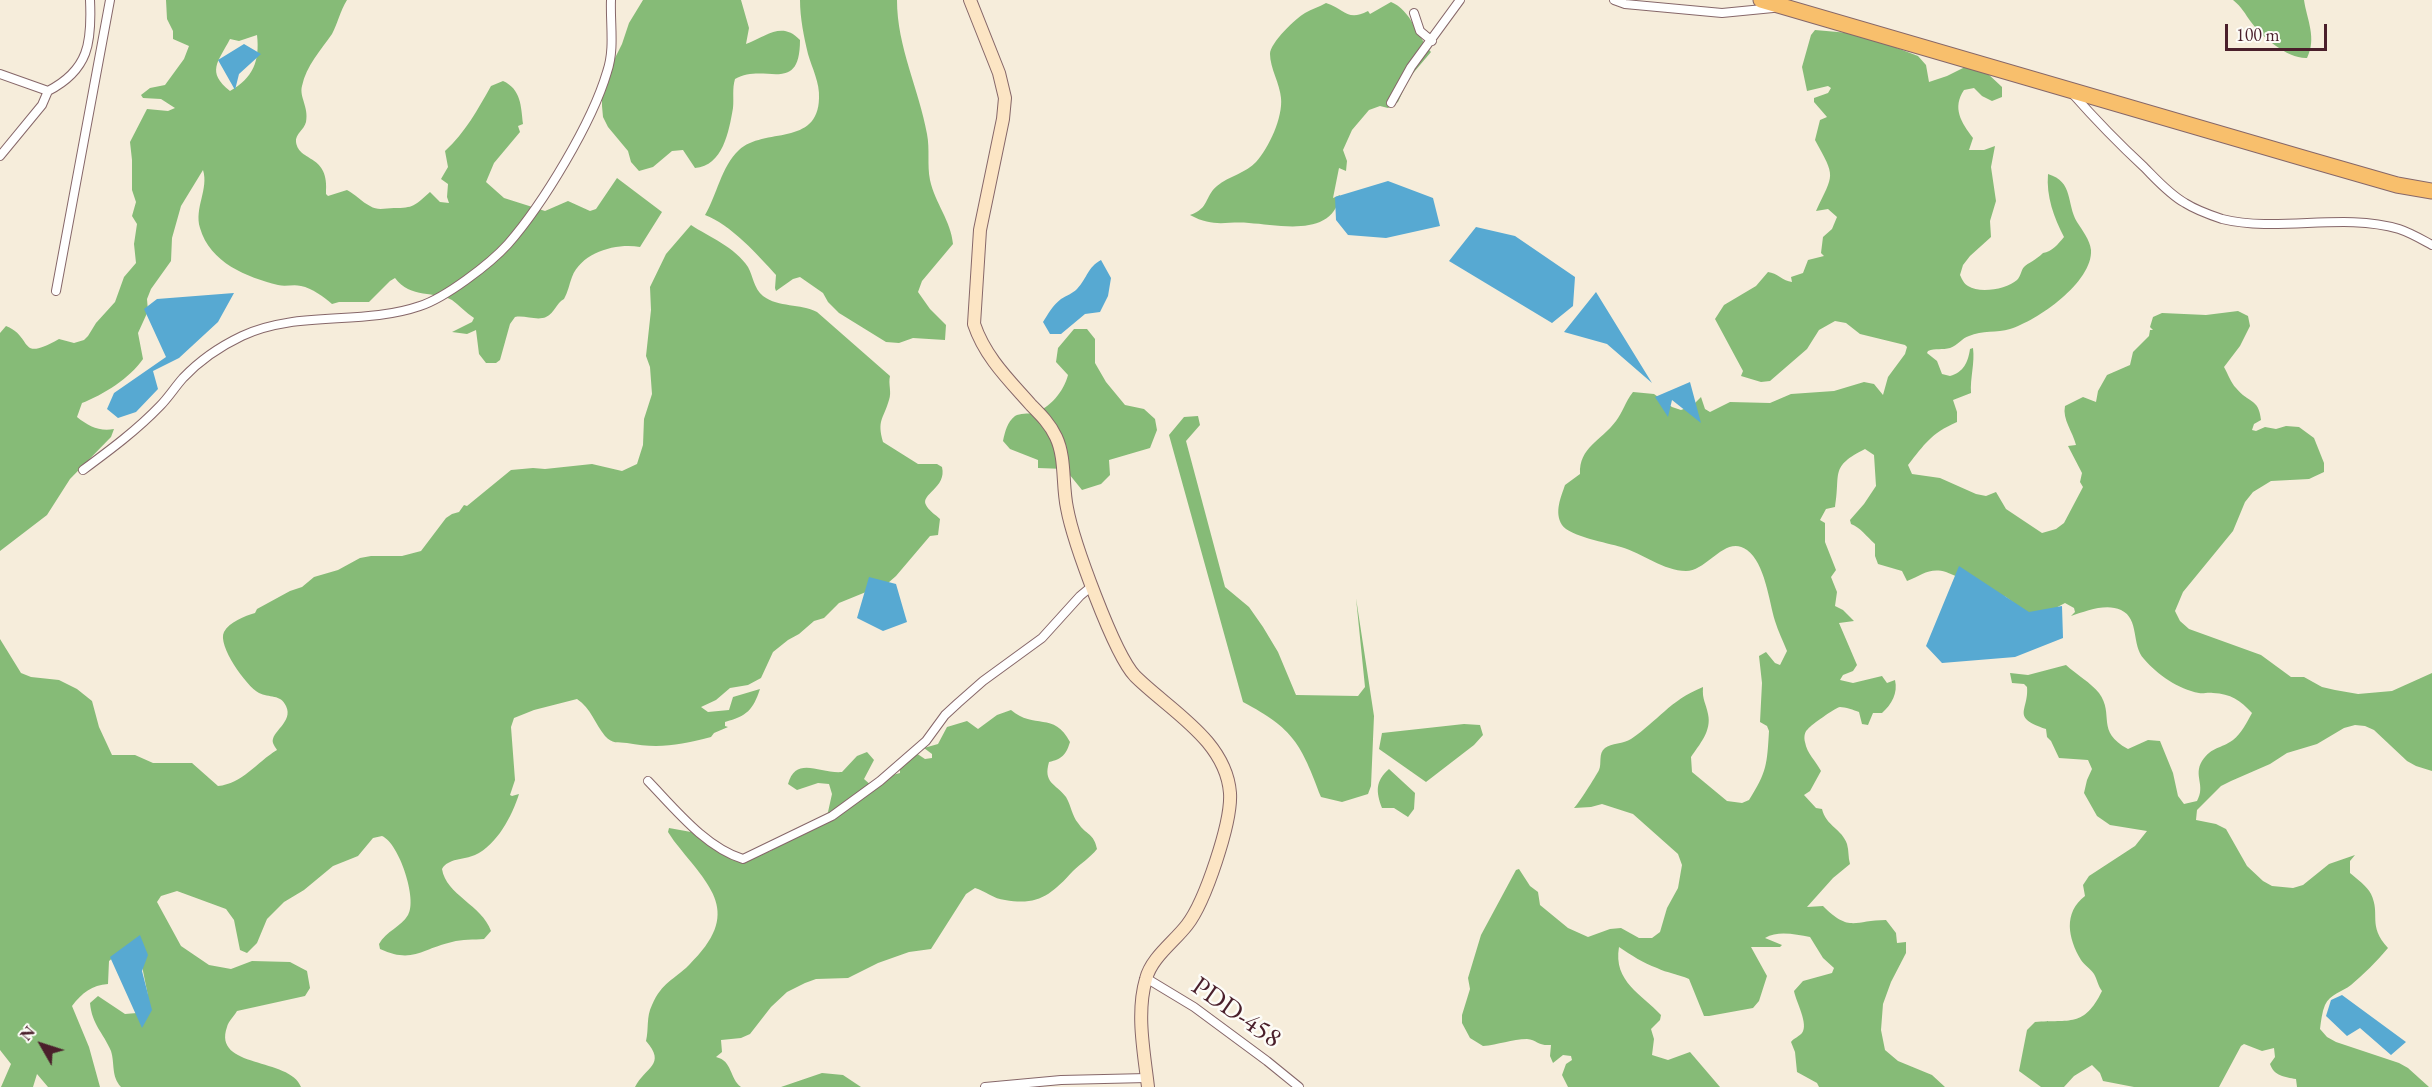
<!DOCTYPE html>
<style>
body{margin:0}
#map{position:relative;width:2432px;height:1087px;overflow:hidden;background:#f6eddb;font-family:"EB Garamond",serif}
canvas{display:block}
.north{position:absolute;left:12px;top:1015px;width:60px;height:60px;-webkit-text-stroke:4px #fdfcf7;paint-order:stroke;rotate:309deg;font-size:16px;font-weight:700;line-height:24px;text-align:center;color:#4a1f2b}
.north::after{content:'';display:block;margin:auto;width:21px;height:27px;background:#4a1f2b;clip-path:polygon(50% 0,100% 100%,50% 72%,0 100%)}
.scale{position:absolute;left:2225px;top:24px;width:102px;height:27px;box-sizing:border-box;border:3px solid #4a1f2b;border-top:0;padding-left:8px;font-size:18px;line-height:21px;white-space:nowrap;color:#4a1f2b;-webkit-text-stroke:4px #fdfcf7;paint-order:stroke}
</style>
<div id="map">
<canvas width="2432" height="1087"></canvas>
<div class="north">N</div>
<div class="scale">100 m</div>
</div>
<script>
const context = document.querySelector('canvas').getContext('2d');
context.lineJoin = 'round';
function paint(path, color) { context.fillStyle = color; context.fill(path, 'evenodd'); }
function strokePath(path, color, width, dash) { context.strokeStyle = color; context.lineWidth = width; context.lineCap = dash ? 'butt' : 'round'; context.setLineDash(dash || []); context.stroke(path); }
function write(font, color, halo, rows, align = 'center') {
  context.font = font + ' "EB Garamond",serif'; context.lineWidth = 5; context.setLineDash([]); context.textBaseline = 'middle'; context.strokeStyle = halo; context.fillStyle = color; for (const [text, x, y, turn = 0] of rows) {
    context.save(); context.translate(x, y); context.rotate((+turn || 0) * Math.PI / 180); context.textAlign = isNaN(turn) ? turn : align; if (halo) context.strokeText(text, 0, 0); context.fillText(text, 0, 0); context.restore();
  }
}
paint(new Path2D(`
 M166 0H347C340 11 338 23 332 34 321 50 306 66 302 86 299 97 309 107 306 122 304 130 295 134 296 142 299 163 330 153 326 194L328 196 347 190C355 194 362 202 370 206 378 211 385 208 394 208 414 208 414 206 430 192L440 202 449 203 447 197 448 184 441 179 448 167 445 151C465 133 478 109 491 86L503 81C521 89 521 106 523 124L518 126 520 132 494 163 486 182 504 198 545 211 568 201 590 211 596 209 617 178 662 212 640 247C616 243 582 252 572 277 569 285 568 292 564 299 556 303 555 313 546 317 537 321 525 315 515 317L510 324 500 360 496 363H486L479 354 476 330 467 334 452 332 472 322 474 318C466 313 459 305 452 300 436 291 410 299 395 278L390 281 369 302H339L332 304C324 297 312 288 301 286 293 284 286 287 278 285 247 277 210 263 200 228 194 208 209 189 203 170L181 206 172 238 171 261 151 289 147 299 148 311 138 333 143 359C130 378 103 395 82 403L77 417C88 426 100 432 114 429L111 437 70 479 47 515 0 551V333L6 326C34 337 17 363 59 339L74 343 84 340 88 336 96 323 115 302 124 277 136 263 134 244 137 224 132 216 136 202 132 190V160L130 142 147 109 168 111 175 108 161 99 143 98 141 95 150 88 165 85 184 59 189 46 173 39V31L167 19ZM257 35C260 61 253 78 230 91 206 72 218 62 230 39L239 41Z
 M643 0H741L749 28 746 44C767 36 782 21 800 40 800 96 765 62 735 79 732 89 734 98 733 108 729 131 723 166 695 168L683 150 672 151 653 167 639 171 631 162 628 151 608 127 603 117 602 106V93L613 62 622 44 629 23Z
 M800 0H897C897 47 919 89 927 134 930 149 927 165 930 180 935 203 951 221 953 244L922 281 918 292 930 309 946 325 945 340 913 338 899 343 886 342 839 313 828 302 823 293 800 277 793 279 776 291 775 288 776 275C759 256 730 224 705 215 717 195 721 167 739 150 764 127 818 147 819 98 820 83 812 68 808 54 804 37 800 18 800 0Z
 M2233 0H2304C2307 20 2317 38 2307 58 2288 59 2262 37 2251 22 2245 14 2242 7 2233 0Z
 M1391 2C1411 10 1417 36 1431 52L1409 78 1398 102 1388 108 1380 106 1369 110 1352 130 1343 150 1347 161 1346 171 1339 168 1333 198 1340 195C1333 238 1280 225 1249 223 1225 221 1214 228 1190 215 1210 208 1204 197 1217 186 1229 176 1246 173 1256 162 1269 148 1283 117 1281 98 1280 84 1270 68 1270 54 1270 43 1296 18 1305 13 1312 9 1319 7 1326 3 1345 9 1347 22 1368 11L1370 14Z
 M1815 30 1860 34 1918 56 1926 65 1929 82 1947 76 1967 66 1986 72 2002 87V97L1992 101 1982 96 1974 88 1964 90C1952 108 1961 122 1973 138L1969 150H1984L1995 146 1991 167 1996 201 1990 221 1991 237 1970 256 1963 265 1960 275C1962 279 1964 284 1968 286 1980 294 2007 289 2017 280 2021 276 2021 270 2024 267 2028 263 2036 260 2043 253 2052 252 2058 244 2064 237 2054 218 2046 196 2048 174 2074 182 2066 203 2077 222 2082 230 2090 240 2091 250 2093 282 2037 321 2010 329 1997 333 1982 330 1969 336 1962 338 1958 345 1950 348 1943 350 1935 348 1928 351L1927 353 1937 361 1942 374 1950 376C1964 372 1968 362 1970 349L1973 348C1975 363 1970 378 1971 393L1953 400 1957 412V422C1930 434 1925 444 1908 465L1912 474 1940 478 1976 494 1986 496 1996 492 2006 509 2042 533 2056 529 2064 523 2083 487 2080 482 2082 473 2068 446 2076 445C2073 432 2062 419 2065 406L2083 397 2096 402 2098 391 2107 375 2130 365 2133 352 2149 336 2150 330H2153L2150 327 2153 317 2162 313 2206 315 2238 311 2248 316 2250 326 2240 346 2224 367C2228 374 2231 383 2236 388 2248 403 2259 398 2261 420L2254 424 2252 430 2256 431 2265 427 2276 429 2286 426 2299 427 2314 438 2324 463V472L2309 479 2271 481 2253 492 2245 502 2233 531 2183 592 2175 611 2180 621 2189 629 2261 655 2291 677H2304L2322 687 2335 690 2358 694 2392 691 2432 673V771L2416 766 2407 761 2374 730 2365 726 2355 725 2344 728 2317 744 2287 753 2270 764 2231 781 2221 786 2197 810 2196 820 2216 824 2226 829 2247 866 2263 881 2272 886 2293 888 2303 885 2329 864 2355 855 2350 861V873C2357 879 2367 886 2371 894 2381 915 2367 925 2388 948 2376 962 2364 974 2351 985 2342 992 2330 994 2325 1005 2322 1012 2321 1021 2320 1029L2327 1037 2336 1042 2399 1063 2408 1068 2429 1087H2297L2296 1079C2285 1077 2274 1076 2270 1064L2275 1057 2274 1048 2262 1051 2244 1044 2241 1046 2219 1087H2134L2103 1081 2100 1073 2092 1065 2074 1076 2064 1087H2041L2019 1071 2027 1030 2035 1022C2070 1019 2084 1028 2102 991 2098 986 2097 979 2094 974 2091 969 2084 965 2081 960 2068 938 2063 913 2085 896L2083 885 2089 876 2135 846 2147 831 2110 825 2097 816 2084 793 2087 780 2092 769 2088 760 2059 758 2051 741 2047 737 2046 729C2010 717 2029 711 2027 687L2024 684 2012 683 2010 673 2028 675 2066 665C2076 674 2091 683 2099 693 2115 715 2095 731 2128 749L2148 740 2160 741 2173 773 2178 796 2184 804 2197 801C2206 785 2193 776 2202 761 2212 746 2221 749 2233 740 2241 734 2247 722 2252 713 2240 700 2231 694 2213 693 2208 692 2203 694 2199 693 2178 689 2158 675 2144 659 2131 645 2140 619 2121 610 2106 603 2086 611 2071 616L2075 612 2074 608 2065 603 2035 619 2006 597 1946 572C1930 567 1922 575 1907 581L1902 571 1878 564 1875 556V544C1867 537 1860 527 1851 524L1850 520 1864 504 1876 486 1874 455 1865 449C1829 467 1841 473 1835 507L1826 509 1820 520 1825 523V542L1836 570 1831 577 1837 592 1835 606 1843 610 1854 621 1839 623 1857 665 1853 671 1843 675 1840 680 1853 683 1882 676 1887 683 1895 680C1898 693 1892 704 1882 713H1873L1868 725 1862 724 1859 712C1854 710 1845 707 1840 707 1835 708 1811 725 1808 729 1804 732 1804 738 1805 742 1807 754 1816 761 1821 771L1810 791 1804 795 1816 808 1822 809C1826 826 1842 829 1847 844 1849 851 1848 857 1850 864L1833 878 1807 907 1823 906C1850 933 1854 920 1886 920L1896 933 1897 943 1906 942V953L1891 982 1883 1004 1881 1030 1885 1050 1898 1061 1932 1075 1945 1087H1819L1817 1083 1797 1072 1795 1052 1791 1042C1794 1038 1800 1036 1802 1033 1809 1024 1796 1002 1794 991L1803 981 1832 973 1834 968 1823 958 1810 937C1796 935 1779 930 1765 938L1782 945 1780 947H1751L1767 976 1759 1001 1753 1008 1709 1016H1704L1689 979C1678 974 1667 973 1657 968 1643 963 1631 955 1619 947 1613 982 1642 994 1661 1015L1660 1020 1651 1029 1654 1039 1652 1055 1668 1060 1690 1052 1720 1087H1568L1562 1075 1566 1064 1572 1060 1571 1056 1563 1055 1553 1063 1550 1056 1551 1045C1538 1046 1537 1040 1527 1039 1512 1039 1498 1045 1483 1046L1470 1038 1462 1023V1015L1470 989 1468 978 1481 935 1516 870 1519 869 1530 886 1538 892 1540 905 1568 928 1588 937 1610 929 1621 928 1639 938H1652L1660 932 1667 908 1678 888 1682 865 1678 854 1633 814 1602 804 1591 807 1574 808C1577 806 1596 776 1599 770 1602 764 1598 753 1605 748 1611 743 1624 744 1631 739 1659 720 1669 701 1703 687 1702 700 1706 703 1708 714 1712 731 1699 745 1691 757L1692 772 1727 801 1742 803 1749 800C1767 772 1767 764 1769 731L1767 726 1760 722 1762 683 1759 656 1766 652 1775 663 1780 665 1787 651C1783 641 1778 631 1775 621 1769 601 1765 563 1747 550 1725 534 1708 571 1686 571 1664 571 1642 553 1621 547 1608 543 1569 536 1562 525 1554 512 1561 497 1565 485L1580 474C1579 447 1601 441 1616 421 1623 412 1625 402 1633 392L1654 394 1672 407 1681 410 1692 406 1701 397 1705 409 1710 412 1730 402 1770 403 1791 394 1834 391 1864 382 1874 384 1883 395 1888 377 1905 354 1907 347 1905 345 1860 334 1846 323 1835 321 1819 330 1807 349 1770 381 1761 382 1741 376 1743 371 1715 319 1724 305 1756 286 1768 272C1777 273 1783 281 1792 282L1791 277 1803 273 1808 260 1824 256 1821 253 1823 237 1832 229 1837 217 1828 209 1816 211C1834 173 1836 178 1815 140L1820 120 1827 117 1814 102V98L1828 93 1831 88 1828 86 1807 91 1802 67 1811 35Z
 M691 225C709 237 735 247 748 267 753 276 754 289 763 296 779 308 800 303 817 312L890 376C888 384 892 392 889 400 883 420 877 420 883 442L918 464H937L942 467C947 488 920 494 926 505 928 510 936 515 940 519L938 535 930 536 896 576 888 583 839 603 824 618 814 621 799 634 788 640 773 652 761 678 748 685 730 688 716 700 701 707 708 712 729 710 733 697 760 689C753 710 747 716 725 722V726L728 727 714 733 711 737C679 745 659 749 627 743 618 742 612 744 605 736 595 724 591 708 577 699L534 710 514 718 511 727 515 780 510 795 512 796 519 794C512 816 497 845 475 855 464 860 448 858 442 869 446 895 482 905 491 931L484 939C474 940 462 939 452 942 421 949 413 964 380 949L379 944C386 931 401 927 408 915 418 900 399 843 382 836L373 838 358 856 333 866 304 890 284 902 267 919 257 943 247 953 240 950 234 920 226 909 177 891 161 896 157 902 181 946 209 965 231 969 252 961 290 962 307 971 310 988 305 996 237 1011C234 1016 228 1022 227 1027 212 1069 290 1057 301 1087H121C111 1076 115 1064 111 1051 103 1032 92 1025 90 1003L98 996 125 1014 137 1013 148 996 141 961 125 948 109 961 108 984C92 985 82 993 72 1006L89 1047 100 1087H48L37 1074 33 1087H1L11 1064 0 1050V639L21 673 31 677 59 680 77 689 92 701 99 727 112 755H135L153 763H192L218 786C242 784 257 762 277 750 276 748 274 746 273 743 270 732 294 722 286 706 281 694 269 698 259 693 246 686 217 645 224 632 229 622 245 616 255 613L257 609 290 591 302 587 314 577 338 570 360 558 371 556H402L421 551 446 518 452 514 459 512 464 505 467 506 511 470 533 468 545 469 592 464 622 471 637 464 643 445 644 419 652 394 650 367 646 356 651 310 650 287 666 254Z
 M1074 329H1087L1095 339V363L1106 382 1125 405 1144 409 1155 419 1157 430 1150 448 1109 460 1110 475 1101 484 1082 490 1065 469 1038 468V460L1010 449 1003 441C1005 432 1007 422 1015 416 1020 413 1028 414 1034 413 1050 408 1064 391 1068 375L1056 362 1058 348Z
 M1198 416 1200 425 1186 441 1225 587 1249 607 1263 627 1278 652 1296 695 1358 696 1365 687 1356 598 1374 716 1371 786 1368 794 1342 802 1321 797C1301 744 1294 729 1243 702L1169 435 1184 417Z
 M1011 710C1034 730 1054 711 1070 742 1066 755 1062 759 1049 762 1043 783 1055 783 1066 797 1071 805 1072 816 1078 823 1086 835 1094 833 1097 849 1090 858 1081 863 1073 871 1051 895 1038 906 1005 900 994 899 985 891 975 888L966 894 931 949 909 952 878 963 848 978 816 979 805 983 787 992 771 1007 750 1034 741 1038 721 1040 722 1052 716 1057C733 1061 729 1078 741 1087H635C645 1067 667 1065 646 1041 649 1029 646 1017 652 1005 662 982 674 980 689 965 743 912 711 888 674 841L668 832 669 828 691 832 712 847 745 857 771 851 779 840 826 821 832 794 829 784 818 783 797 790 788 784C796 755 820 774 842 772L857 756 867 752 874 760 864 779 872 786 889 776 900 773V765L916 753 925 759 932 758V754L924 748 938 744 947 727 967 721 978 729 997 715Z
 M1464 724 1480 725 1483 735 1474 745 1426 782 1379 749 1382 733Z
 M1389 769 1415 793 1414 809 1408 817 1394 808H1382C1376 792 1375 781 1389 769Z
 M822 1073 843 1075 861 1087H781Z`), '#86bb77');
paint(new Path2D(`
 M244 44 261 54 239 74 235 90 218 60Z
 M1388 181 1433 198 1440 226 1386 238 1348 235 1336 220 1335 197Z
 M1476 227 1515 236 1575 277 1573 306 1552 323 1449 261Z
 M1101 260 1111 278 1108 296 1100 312 1085 314 1061 334H1050L1043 322C1048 314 1053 305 1061 299 1067 295 1072 294 1077 289 1088 277 1087 268 1101 260Z
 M1596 292 1652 383 1607 344 1564 332Z
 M234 293 218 322 179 358 153 371 158 389 136 412 118 418 107 409 114 393 166 357 144 309 157 299Z
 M1690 382 1701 423 1672 400 1668 417 1655 397Z
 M1959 566 2029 612 2062 606 2063 638 2015 657 1942 663 1926 646Z
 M869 577 896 584 907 622 883 631 857 618Z
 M140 935 148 955 142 971 152 1010 142 1028 110 957Z
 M2342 995 2406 1042 2391 1055 2360 1028 2347 1036 2326 1016 2331 1000Z`), '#57a9d2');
const street = new Path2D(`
 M1614 0 1625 4 1722 13 1773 8
 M1414 13 1420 31 1432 41
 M0 74 48 91C89 70 92 42 90 0
 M2071 92C2094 118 2118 143 2144 167 2156 179 2169 194 2185 203 2196 210 2210 215 2222 219 2280 233 2342 212 2399 229 2411 233 2421 239 2432 245
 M1391 103 1411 67 1460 0
 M0 156 42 105 48 91
 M56 291 110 0
 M83 470C110 450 137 430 160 406 168 398 175 387 183 378 199 361 221 346 242 336 297 310 362 326 420 306 445 298 490 264 508 244 543 204 592 123 607 72 615 49 610 24 611 0
 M648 781C675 809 705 847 743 859L832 816 880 781 926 741 945 715 958 703 983 681 1042 638 1080 596 1092 586
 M1146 978 1194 1007 1267 1061 1299 1087
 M985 1087 1061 1080 1147 1078`);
const secondary = new Path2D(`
 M970 0 999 73 1005 98 1003 119 980 230 974 324C985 357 1009 380 1031 405 1041 415 1050 424 1056 437 1066 458 1062 485 1067 508 1073 541 1114 654 1135 676 1169 710 1226 740 1230 793 1232 822 1205 902 1187 925 1174 942 1151 958 1146 979 1136 1013 1144 1052 1148 1087`);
const highway = new Path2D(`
 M1761 0 2310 160 2397 185 2432 191`);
strokePath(street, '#866769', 10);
strokePath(secondary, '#866769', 14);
strokePath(highway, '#866769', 17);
strokePath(street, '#fff', 8);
strokePath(secondary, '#fce5c4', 12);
strokePath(highway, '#f8bf6c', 15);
write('27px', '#4a1f2b', '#fdfcf7', [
 ["PDD-458",1236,1013,35]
]);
</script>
